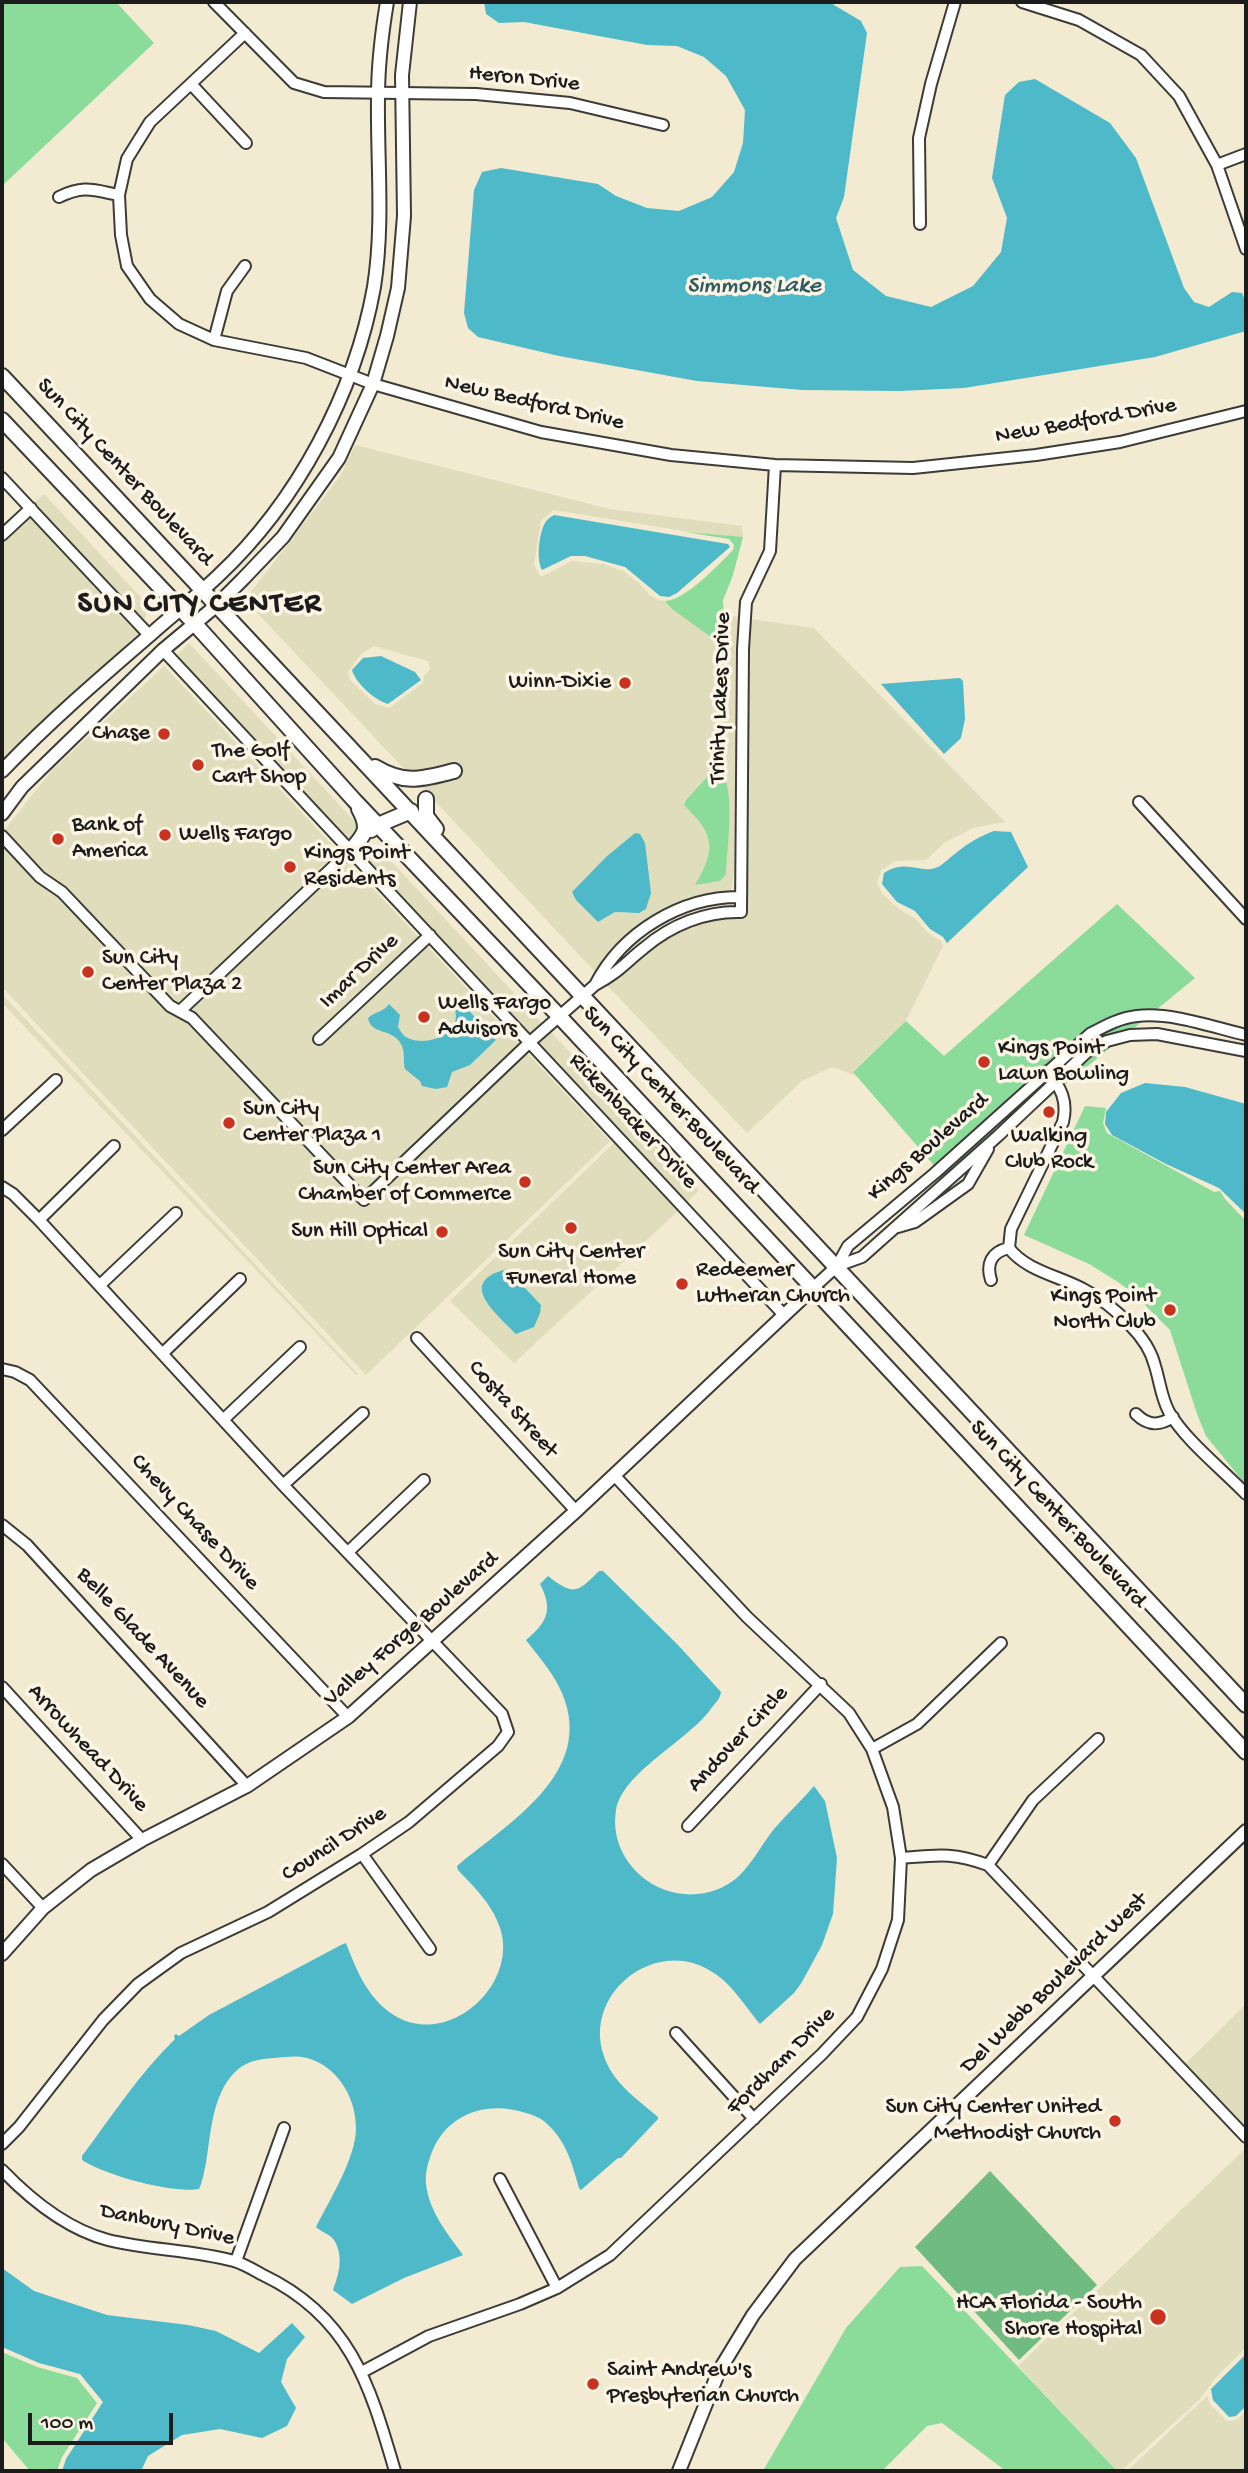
<!DOCTYPE html>
<style>
body{margin:0}
#map{position:relative;width:1248px;height:2473px;overflow:hidden;background:#f2ebd1;font-family:"Gochi Hand",sans-serif}
canvas{display:block}
.frame{position:absolute;inset:0;border:4px solid #1c1c1c;pointer-events:none}
.scale{position:absolute;left:28px;top:2413px;width:145px;height:32px;box-sizing:border-box;border:4px solid #1c1c1c;border-top:0;padding-left:9px;font-size:21px;line-height:24px;white-space:nowrap;color:#1c1c1c;-webkit-text-stroke:5px #fcf5e5;paint-order:stroke}
</style>
<div id="map">
<canvas width="1248" height="2473"></canvas>
<div class="frame"></div>
<div class="scale">100 m</div>
</div>
<script>
const context = document.querySelector('canvas').getContext('2d');
context.lineJoin = 'round';
function paint(path, color) { context.fillStyle = color; context.fill(path, 'evenodd'); }
function strokePath(path, color, width, dash) { context.strokeStyle = color; context.lineWidth = width; context.lineCap = dash ? 'butt' : 'round'; context.setLineDash(dash || []); context.stroke(path); }
function write(font, color, halo, rows, align = 'center') {
  context.font = font + ' "Gochi Hand",sans-serif'; context.lineWidth = 7; context.setLineDash([]); context.textBaseline = 'middle'; context.strokeStyle = halo; context.fillStyle = color; for (const [text, x, y, turn = 0] of rows) {
    context.save(); context.translate(x, y); context.rotate((+turn || 0) * Math.PI / 180); context.textAlign = isNaN(turn) ? turn : align; if (halo) context.strokeText(text, 0, 0); context.fillText(text, 0, 0); context.restore();
  }
}
paint(new Path2D(`
 M355 445 609 509 742 526 743 537 715 536 553 510 541 521 534 565 541 577 572 561 604 564 623 571 638 582 650 595 658 600 665 601 672 609 721 644 725 640 723 615 740 617 737 650 734 871 730 901 668 917 599 976 432 798V795L428 794 419 784 460 774 459 764 409 774 245 600 341 475ZM374 646 428 661 430 669 424 676 423 683 389 708 375 704 350 680 348 672 361 654ZM729 811 720 881 696 884 707 865 710 854 708 837 696 818ZM635 833 627 913 615 912 602 920 572 892 606 857Z
 M44 494 149 606 144 621 34 503Z
 M30 516 140 633 2 762V542Z
 M750 619 814 628 1005 822 973 828 944 843 926 860 896 861 881 870 877 884 882 893 900 910 915 918 927 932 941 941 943 946 906 1021 853 1071 857 1076 832 1067 802 1081 747 1133 605 983 673 925 739 911Z
 M189 643 360 827 351 842 176 656Z
 M164 666 610 1141 366 1375 2 987V833L52 770Z
 M377 846 543 1024 530 1035 360 851 366 848Z
 M2 994 358 1374 356 1375 2 1003Z
 M550 1031 699 1191 687 1202 537 1042Z
 M615 1142 679 1210 514 1363 450 1301Z
 M1246 2004V2129L1185 2064Z
 M1246 2148V2348L1218 2375 1199 2400 1121 2471H1117L1018 2366Z
 M1207 2396 1210 2404 1227 2421 1236 2420 1246 2412 1244 2433 1246 2438V2471H1127Z`), '#dfddbb');
paint(new Path2D(`
 M2 2H116L154 43 2 186Z
 M685 532 743 537 733 575 723 600 725 640 722 645 672 609 665 601C686 600 718 565 733 550L734 545 729 539Z
 M723 773C735 798 727 846 726 874L720 881 695 885C717 848 714 835 684 805L686 800 710 774Z
 M1117 904 1195 978 1011 1129 951 1185 853 1072 906 1021 944 1056Z
 M1085 1106 1106 1108 1103 1123 1107 1133 1214 1192 1220 1191 1225 1199 1246 1221V1485L1206 1436 1197 1414 1170 1330 1132 1292 1118 1282 1089 1264 1024 1235Z
 M922 2266 1117 2471H1006L942 2423 927 2426 882 2471H763L846 2328 900 2267Z
 M2 2352 37 2367 77 2378 97 2403 62 2457 57 2471H30L2 2438Z`), '#8bdb9a');
paint(new Path2D(`
 M990 2171 1097 2285 1019 2360 915 2247Z`), '#70bb82');
paint(new Path2D(`
 M484 2H829L861 21 867 33 844 197 836 218 853 270 886 296 931 307 973 286 1001 252 1007 218 992 178 1005 95 1019 82 1035 79 1110 123 1136 158 1184 288 1194 302 1209 307 1232 292 1242 293 1246 302V331L1155 357 964 388 900 391 802 390 697 381 559 356 478 337 468 328 464 313 474 190 482 172 501 168 598 184 616 196 647 208 679 211 712 197 734 172 743 143 745 110 726 76 704 57 677 46 647 45 524 22 499 23 486 14Z
 M554 515 728 544 730 547 677 593 669 597 660 596 625 567 585 556H571L542 570C536 560 539 533 545 523 546 520 552 516 554 515Z
 M381 656 415 672 421 680 388 704C375 700 356 684 352 670L363 658Z
 M960 678 963 681 965 719 961 738 944 754 881 684Z
 M994 831 1011 832 1028 867 947 943 943 937 930 929 915 911 897 902 882 884 884 873C908 858 920 875 938 867 944 864 950 857 956 853 968 843 980 836 994 831Z
 M635 833 640 834 645 843 651 893 646 909 639 913 615 912 598 922 576 900 572 892 606 857Z
 M461 1002 496 1040 470 1065 452 1072 447 1087 436 1089 422 1086 420 1081 405 1069C403 1062 405 1053 402 1046 394 1027 371 1036 368 1018 376 1011 384 1012 389 1004L400 1015 398 1027C401 1032 404 1037 410 1039 428 1046 462 1034 455 1010Z
 M1145 1083 1185 1087 1246 1104V1214L1219 1188 1166 1164 1112 1135 1105 1124 1106 1112 1121 1093Z
 M507 1269 541 1305 540 1313 534 1327 516 1334C495 1312 456 1282 507 1269Z
 M599 1571H603L678 1645 721 1692C720 1700 714 1704 710 1710 686 1742 623 1772 616 1810 612 1836 622 1859 641 1876 669 1900 712 1901 739 1876 753 1862 762 1844 774 1829 787 1814 801 1801 814 1786L825 1801 837 1858 833 1914 822 1945 802 1982 794 1993 760 2024C744 2005 731 1982 709 1970 655 1938 585 1992 603 2053 611 2082 636 2098 658 2117V2119L621 2158H618L581 2190 579 2188C572 2163 566 2140 545 2122 539 2117 533 2115 526 2113 488 2100 447 2113 432 2152 428 2162 425 2173 426 2184 429 2211 447 2233 463 2255L404 2278 352 2304 333 2290C339 2274 344 2256 334 2240 330 2234 321 2232 316 2227 330 2199 356 2158 356 2128 356 2097 337 2066 307 2058 296 2055 285 2057 274 2058 259 2059 246 2061 235 2072 212 2095 211 2133 206 2163 204 2171 203 2181 199 2189 174 2194 104 2175 82 2160V2156C112 2116 139 2074 175 2039L174 2036 176 2034 179 2036 209 2015 341 1945 346 1943C357 1972 369 2001 397 2017 450 2046 516 1986 501 1931 494 1906 475 1888 458 1870L457 1866C508 1823 596 1773 562 1693 554 1674 539 1657 526 1640 548 1622 553 1609 540 1584L548 1576C574 1596 577 1593 599 1571Z
 M2 2268 34 2291 107 2315 188 2325 216 2331 259 2353 292 2323 305 2337 287 2359 281 2382 296 2408 287 2426 262 2438 220 2429 182 2435 148 2456 141 2471H62L66 2459 103 2402 80 2374 39 2363 2 2347Z
 M1246 2354V2406L1236 2416 1229 2417 1213 2400 1211 2389Z`), '#4db9c9');
const minor = new Path2D(`
 M214 2 294 83 324 92 476 94 570 103 663 125
 M1022 2 1079 20 1141 55 1179 96 1217 165 1246 249
 M245 33 150 122 127 159 119 195 121 235 127 266 150 299 179 324 214 340 306 358 373 384 541 432 671 455 775 465 913 468 1036 455 1120 442 1246 411
 M191 84 246 143
 M1217 165 1246 154
 M59 197C84 185 93 190 119 195
 M920 224 919 138 931 84 955 2
 M214 340 227 291 245 266
 M2 478 149 635
 M2 535 31 508
 M163 650 784 1315
 M1139 802 1246 919
 M2 836 40 877 62 892 170 1006 192 1018 364 1200 530 1042 595 985
 M741 897C682 896 622 932 595 985 618 973 625 963 644 948 671 925 705 911 741 912L743 649 746 602 770 551 775 465
 M180 1011 351 850
 M319 1039 430 935
 M1047 1071C1061 1087 1068 1101 1063 1122L1011 1229 1009 1248C1025 1270 1059 1276 1083 1289 1101 1298 1116 1310 1130 1325 1141 1336 1151 1350 1155 1366 1160 1382 1161 1397 1169 1412 1186 1441 1222 1469 1246 1494
 M2 1130 56 1080
 M2 1187 13 1194 39 1220 283 1485 502 1714 508 1732 498 1746 409 1822 362 1854 268 1912 181 1953 138 1984 103 2020 19 2127 2 2144
 M39 1220 114 1146
 M898 1227 915 1222 968 1184 988 1149
 M837 1266 862 1257 999 1135 1087 1052 1107 1041 1130 1035 1157 1034 1246 1051
 M991 1280C986 1264 991 1252 1009 1248
 M100 1285 176 1213
 M813 1288 837 1266 848 1246 935 1173 1090 1034C1105 1026 1119 1018 1137 1016 1172 1012 1212 1027 1246 1035
 M417 1338 576 1511
 M163 1353 240 1279
 M2 1369 15 1372 30 1380 348 1717
 M1136 1414C1148 1426 1159 1426 1173 1417
 M224 1419 300 1347
 M283 1485 363 1413
 M2 1525 27 1545 247 1786
 M348 1552 424 1480
 M2 1687 142 1840
 M872 1749 917 1724 1001 1643
 M688 1826 821 1684
 M362 1854 430 1949
 M901 1858C938 1855 952 1852 988 1865L1246 2137
 M2 1864 43 1908
 M988 1865 1033 1800 1098 1739
 M676 2033 754 2119
 M2 2170C31 2200 66 2229 108 2240 149 2250 193 2250 234 2261 244 2264 254 2270 263 2275 351 2317 370 2386 395 2471
 M500 2179 557 2288
 M236 2261 284 2128
 M362 2372 429 2336 520 2304 557 2288 610 2255 822 2054 857 2017 882 1969 898 1920 901 1858 893 1807 872 1749 849 1713 747 1617 614 1475`);
const tertiary = new Path2D(`
 M2 771C48 723 99 679 150 635 172 615 196 597 218 576 297 502 355 393 374 287 384 224 377 160 378 97 378 65 382 32 387 2
 M2 814 22 787 163 650 217 605 243 579 283 537 339 458 373 384 387 336 398 288 404 216 402 75 410 2
 M2 1954 43 1908 91 1870 142 1840 247 1786 348 1717 576 1511 813 1288
 M679 2471 719 2371 753 2315 795 2259 1246 1831`);
const secondary = new Path2D(`
 M2 376 1246 1705
 M2 420 195 624 354 800 560 1017 1246 1752
 M375 767C405 785 422 779 454 771
 M426 799V816L436 829
 M371 830 378 825 411 811
 M351 850C365 834 370 829 359 809`);
strokePath(minor, '#3c3b37', 14);
strokePath(tertiary, '#3c3b37', 16);
strokePath(secondary, '#3c3b37', 18);
strokePath(minor, '#fff', 10);
strokePath(tertiary, '#fff', 12);
strokePath(secondary, '#fff', 14);
for (const [x, y, r, color] of [
 [625,683,7,"#c8321e"],
 [164,734,7,"#c8321e"],
 [198,765,7,"#c8321e"],
 [165,835,7,"#c8321e"],
 [58,839,7,"#c8321e"],
 [290,867,7,"#c8321e"],
 [88,972,7,"#c8321e"],
 [424,1017,7,"#c8321e"],
 [984,1062,7,"#c8321e"],
 [1049,1112,7,"#c8321e"],
 [229,1123,7,"#c8321e"],
 [525,1182,7,"#c8321e"],
 [571,1228,7,"#c8321e"],
 [442,1232,7,"#c8321e"],
 [682,1284,7,"#c8321e"],
 [1170,1310,7,"#c8321e"],
 [1115,2121,7,"#c8321e"],
 [1158,2317,9,"#c8321e"],
 [593,2384,7,"#c8321e"]
]) { const dot = new Path2D(); dot.arc(x, y, r, 0, 2 * Math.PI); context.fillStyle = color; context.fill(dot); strokePath(dot, '#fcf5e5', 2.5); }
write('23px', '#1c1c1c', '#fcf5e5', [
 ["Heron Drive",524,80,6],
 ["New Bedford Drive",534,404,13],
 ["New Bedford Drive",1086,422,-10],
 ["Sun City Center Boulevard",124,473,47],
 ["Trinity Lakes Drive",722,698,-88],
 ["Imar Drive",360,972,-43],
 ["Sun City Center Boulevard",670,1101,47],
 ["Rickenbacker Drive",632,1122,47],
 ["Kings Boulevard",929,1148,-41],
 ["Costa Street",512,1410,48],
 ["Sun City Center Boulevard",1057,1515,47],
 ["Chevy Chase Drive",194,1523,47],
 ["Valley Forge Boulevard",412,1630,-41],
 ["Belle Glade Avenue",142,1639,47],
 ["Andover Circle",739,1740,-47],
 ["Arrowhead Drive",87,1749,47],
 ["Council Drive",335,1845,-33],
 ["Del Webb Boulevard West",1055,1984,-44],
 ["Fordham Drive",782,2062,-45],
 ["Danbury Drive",167,2226,12]
]);
write('23px', '#1c1c1c', '#fcf5e5', [
 ["Winn-Dixie",611,683,"right"],
 ["Chase",150,734,"right"],
 ["The Golf",212,752],
 ["Cart Shop",212,778],
 ["Bank of",72,826],
 ["America",72,852],
 ["Wells Fargo",179,835],
 ["Kings Point",304,854],
 ["Residents",304,880],
 ["Sun City",102,959],
 ["Center Plaza 2",102,985],
 ["Wells Fargo",438,1004],
 ["Advisors",438,1030],
 ["Kings Point",998,1049],
 ["Lawn Bowling",998,1075],
 ["Sun City",243,1110],
 ["Center Plaza 1",243,1136],
 ["Walking",1049,1137,"center"],
 ["Club Rock",1049,1163,"center"],
 ["Sun City Center Area",511,1169,"right"],
 ["Chamber of Commerce",511,1195,"right"],
 ["Sun Hill Optical",428,1232,"right"],
 ["Sun City Center",571,1253,"center"],
 ["Funeral Home",571,1279,"center"],
 ["Redeemer",696,1271],
 ["Lutheran Church",696,1297],
 ["Kings Point",1156,1297,"right"],
 ["North Club",1156,1323,"right"],
 ["Sun City Center United",1101,2108,"right"],
 ["Methodist Church",1101,2134,"right"],
 ["HCA Florida - South",1142,2304,"right"],
 ["Shore Hospital",1142,2330,"right"],
 ["Saint Andrew's",607,2371],
 ["Presbyterian Church",607,2397]
], 'left');
write('italic 24px', '#305b61', '#fcf5e5', [
 ["Simmons Lake",754,287]
]);
context.letterSpacing = '2px';
write('bold 30px', '#1c1c1c', '#fcf5e5', [
 ["SUN CITY CENTER",200,606]
]);
context.letterSpacing = '0px';
</script>
